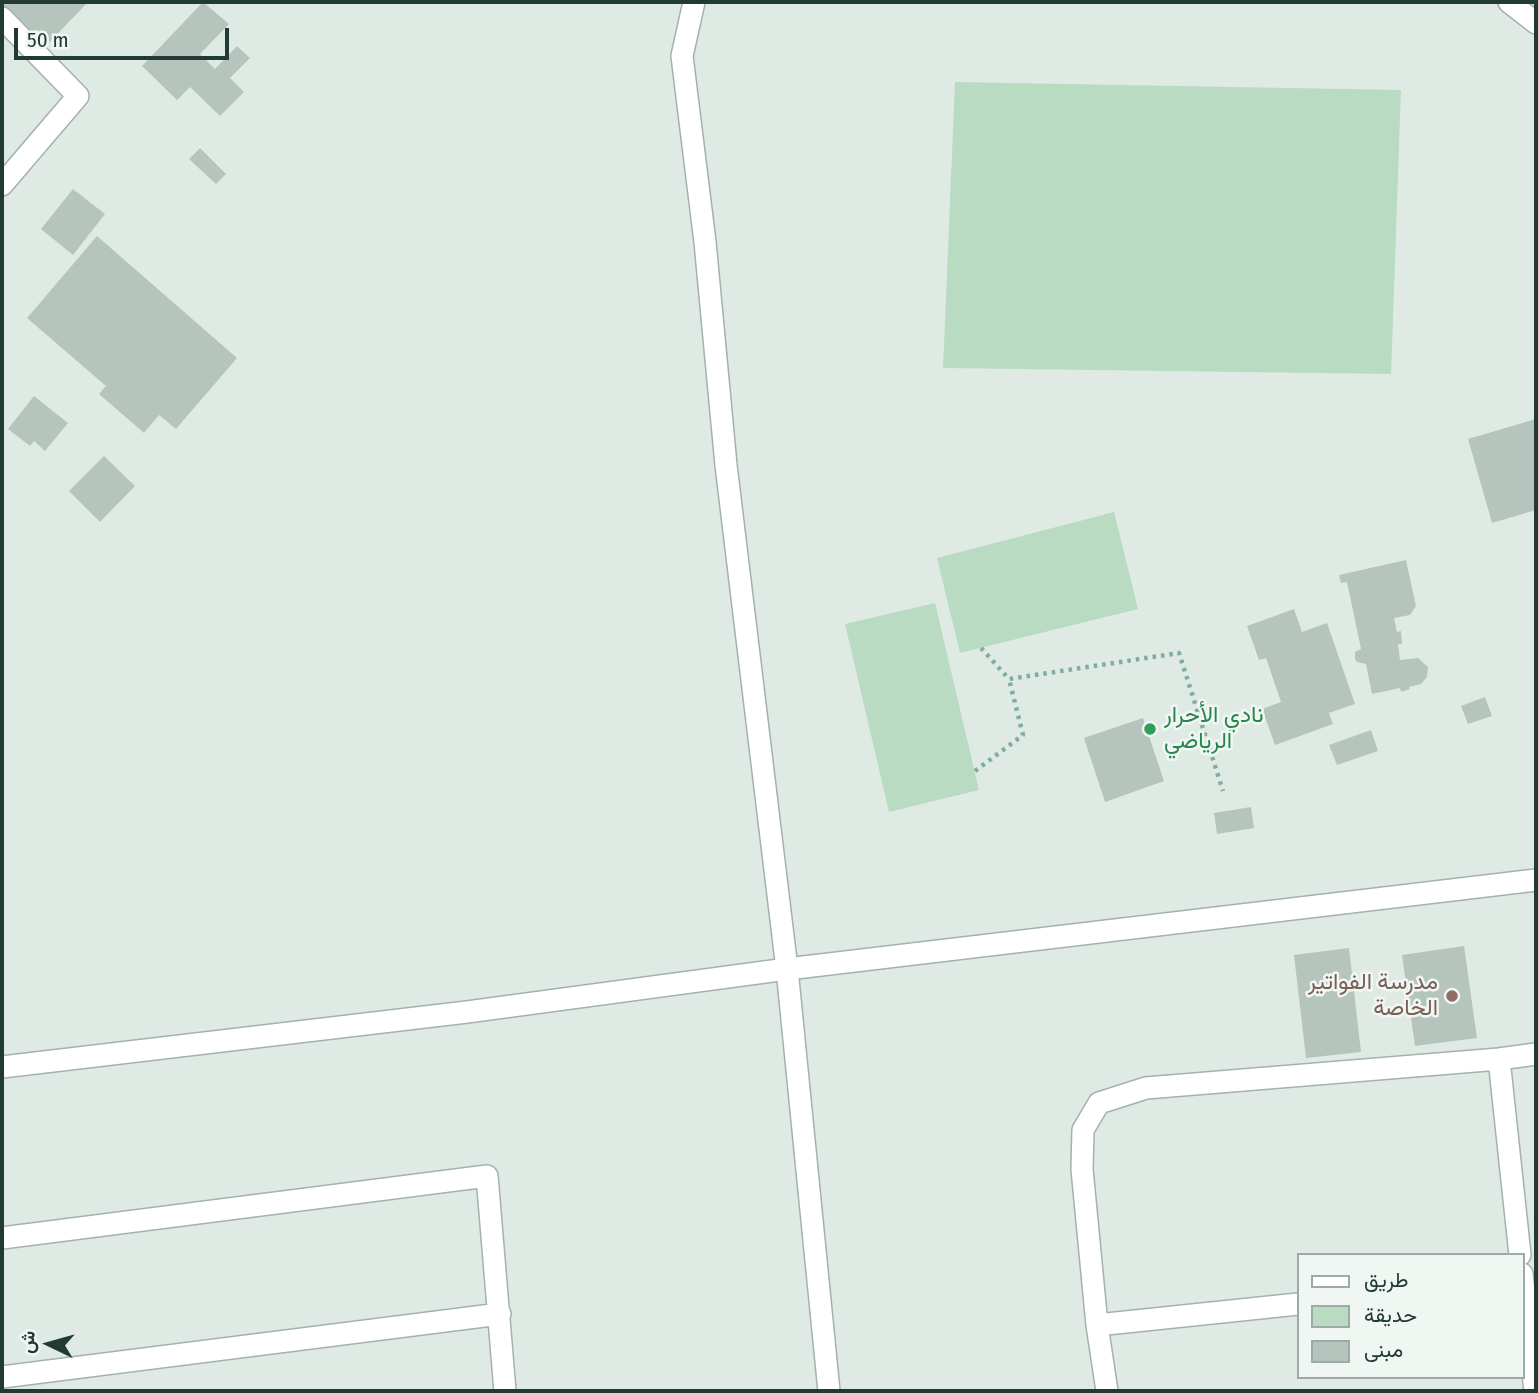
<!DOCTYPE html>
<meta charset="utf-8">
<style>
body{margin:0}
#map{position:relative;width:1538px;height:1393px;overflow:hidden;background:#e0eae5;font-family:"Fira Sans Condensed",Vazirmatn,sans-serif}
canvas{display:block}
.frame{position:absolute;inset:0;border:4px solid #213a33;pointer-events:none}
.legend{position:absolute;left:1297px;top:1253px;width:228px;height:126px;box-sizing:border-box;background:#f0f7f3;border:2px solid #9daba6;margin:0;padding:9px 12px;list-style:none;font-size:21px;color:#213a33}
.legend li{display:flex;align-items:center;gap:14px;height:35px}
.legend b{width:35px;border:2px solid #9daba6}
.north{position:absolute;left:14px;top:1309px;width:70px;height:70px;-webkit-text-stroke:5px #f0f7f3;paint-order:stroke;rotate:275deg;font-size:19px;font-weight:700;line-height:28px;text-align:center;color:#213a33}
.north::after{content:'';display:block;margin:auto;width:24px;height:32px;background:#213a33;clip-path:polygon(50% 0,100% 100%,50% 72%,0 100%)}
.scale{position:absolute;left:14px;top:28px;width:215px;height:32px;box-sizing:border-box;border:4px solid #213a33;border-top:0;padding-left:9px;font-size:21px;line-height:24px;white-space:nowrap;color:#213a33;-webkit-text-stroke:5px #f0f7f3;paint-order:stroke}
</style>
<div id="map">
<canvas width="1538" height="1393"></canvas>
<div class="frame"></div>
<ul class="legend">
<li><b style="height:9px;background:#fff"></b>طريق</li>
<li><b style="height:19px;background:#b9dbc1"></b>حديقة</li>
<li><b style="height:19px;background:#b5c5be"></b>مبنى</li>
</ul>
<div class="north">ش</div>
<div class="scale">50 m</div>
</div>
<script>
const context = document.querySelector('canvas').getContext('2d');
context.lineJoin = 'round';
function paint(path, color) { context.fillStyle = color; context.fill(path, 'evenodd'); }
function strokePath(path, color, width, dash) { context.strokeStyle = color; context.lineWidth = width; context.lineCap = dash ? 'butt' : 'round'; context.setLineDash(dash || []); context.stroke(path); }
function write(font, color, halo, rows, align = 'center') {
  context.font = font + ' "Fira Sans Condensed",Vazirmatn,sans-serif'; context.lineWidth = 5; context.setLineDash([]); context.textBaseline = 'middle'; context.strokeStyle = halo; context.fillStyle = color; for (const [text, x, y, turn = 0] of rows) {
    context.save(); context.translate(x, y); context.rotate((+turn || 0) * Math.PI / 180); context.textAlign = isNaN(turn) ? turn : align; if (halo) context.strokeText(text, 0, 0); context.fillText(text, 0, 0); context.restore();
  }
}
paint(new Path2D(`
 M955 82 1401 90 1391 374 943 368Z
 M1114 512 1138 609 960 653 937 558Z
 M935 603 979 790 889 812 845 624Z`), '#b9dbc1');
paint(new Path2D(`
 M2 2H88L44 48 2 7Z
 M203 2 229 24 200 54 215 69 237 46 250 58 230 78 244 92 220 116 190 87 177 100 142 66Z
 M200 148 226 174 216 184 189 159Z
 M73 189 105 214 73 255 41 229Z
 M97 236 237 358 176 429 159 415 144 433 99 394 106 386 27 318Z
 M34 396 68 423 45 451 34 441 30 446 8 429Z
 M1536 419V510L1492 523 1468 439Z
 M104 456 135 486 100 522 69 491Z
 M1406 560 1416 606 1410 615 1394 618 1397 632 1401 631 1402 644H1398L1400 660 1418 658 1428 667 1427 677 1421 684 1409 687 1410 689 1401 692 1400 688 1372 694 1366 664 1357 662 1355 659V652L1361 649 1347 582 1341 583 1339 575Z
 M1294 609 1302 632 1327 623 1355 704 1329 713 1333 724 1275 745 1262 709 1281 702 1266 658 1259 660 1247 626Z
 M1485 697 1492 716 1468 724 1461 706Z
 M1143 718 1164 781 1105 802 1084 738Z
 M1371 730 1378 751 1337 765 1329 745Z
 M1251 807 1254 828 1217 834 1214 813Z
 M1464 946 1477 1038 1415 1046 1402 955Z
 M1349 948 1361 1052 1306 1058 1294 955Z`), '#b5c5be');
const street = new Path2D(`
 M694 2 682 56 705 242 726 465 787 969 829 1391
 M1509 2 1536 23
 M2 18 78 96 2 185
 M1499 1059 1520 1255
 M2 1067 467 1012 787 969 1536 880
 M2 1238 487 1176 505 1391
 M1522 1274 1535 1391
 M1097 1325 1298 1304
 M2 1377 500 1314
 M1107 1391 1097 1325 1082 1169 1083 1130 1099 1103 1146 1088 1499 1059 1536 1054`);
strokePath(street, '#a3b2ac', 24);
strokePath(new Path2D(`
 M981 648 1009 679 1179 653 1223 791
 M975 771 1023 735 1009 679`), '#81ad9e', 4.5, [3.5, 5]);
strokePath(street, '#fff', 21);
for (const [x, y, r, color] of [
 [1150,729,7,"#2e9e5b"],
 [1452,996,7,"#8d6e63"]
]) { const dot = new Path2D(); dot.arc(x, y, r, 0, 2 * Math.PI); context.fillStyle = color; context.fill(dot); strokePath(dot, '#f0f7f3', 2.5); }
write('23px', '#27864d', '#f0f7f3', [
 ["نادي الأحرار",1164,716],
 ["الرياضي",1164,742]
], 'left');
write('23px', '#785e54', '#f0f7f3', [
 ["مدرسة الفواتير",1438,983],
 ["الخاصة",1438,1009]
], 'right');
</script>
